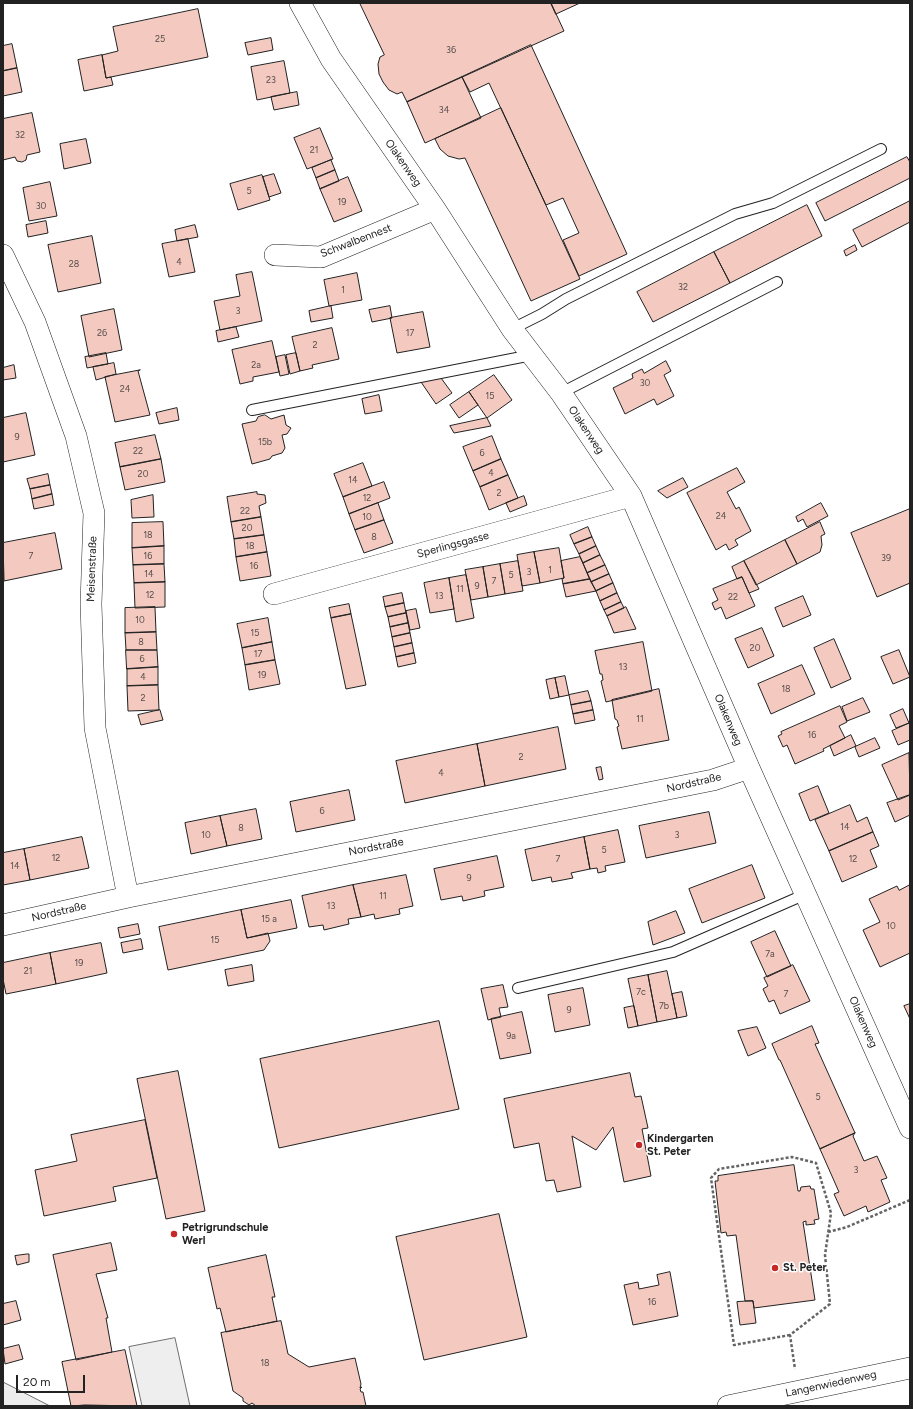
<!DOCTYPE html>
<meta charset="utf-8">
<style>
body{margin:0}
#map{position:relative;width:913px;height:1409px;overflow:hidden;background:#fff;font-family:Figtree,sans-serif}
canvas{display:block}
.frame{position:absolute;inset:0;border:4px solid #222;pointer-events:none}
.scale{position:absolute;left:16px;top:1375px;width:69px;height:18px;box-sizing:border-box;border:2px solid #222;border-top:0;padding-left:5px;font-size:12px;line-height:14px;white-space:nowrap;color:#222;-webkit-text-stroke:3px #fff;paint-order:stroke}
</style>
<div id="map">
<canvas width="913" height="1409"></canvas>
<div class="frame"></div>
<div class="scale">20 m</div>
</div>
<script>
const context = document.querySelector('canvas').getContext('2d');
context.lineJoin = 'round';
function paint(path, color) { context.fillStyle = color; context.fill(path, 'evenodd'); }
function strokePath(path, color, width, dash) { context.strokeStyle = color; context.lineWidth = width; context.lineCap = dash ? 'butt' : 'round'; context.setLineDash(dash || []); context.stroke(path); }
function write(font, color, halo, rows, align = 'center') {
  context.font = font + ' Figtree,sans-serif'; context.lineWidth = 3; context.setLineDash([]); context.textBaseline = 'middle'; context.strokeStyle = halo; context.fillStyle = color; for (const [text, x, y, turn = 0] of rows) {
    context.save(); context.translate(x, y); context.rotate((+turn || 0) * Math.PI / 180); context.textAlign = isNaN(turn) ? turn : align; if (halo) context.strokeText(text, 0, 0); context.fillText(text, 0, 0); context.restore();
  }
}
const green = new Path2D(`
 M175 1338 190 1406H142L129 1347Z`);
paint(green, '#eee');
strokePath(green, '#6f6f6f', 1);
const parking = new Path2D(`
 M3 1382 50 1406H3Z`);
paint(parking, '#ededed');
strokePath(parking, '#6f6f6f', 1);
const building = new Path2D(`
 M360 3H551L564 31 407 102 402 92 397 94 389 90 383 82 379 74 378 64 380 57 384 55Z
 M551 3H580L556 14Z
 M198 9 208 57 106 78 102 55 118 51 113 27Z
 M271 38 273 50 248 55 245 43Z
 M12 44 17 68 3 71V46Z
 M531 45 627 254 579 276 563 240 579 233 563 198 546 205 489 83 470 92 462 77Z
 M102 55 106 78 111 77 113 85 84 91 78 60Z
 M284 61 290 93 257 100 251 67Z
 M17 68 22 92 3 96V71Z
 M462 77 481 118 425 143 407 102Z
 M297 92 299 105 274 110 271 97Z
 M501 108 580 279 531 301 465 158 459 159 448 156 440 149 435 139Z
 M32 113 40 152 27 155 26 160 22 162 17 161 15 157 3 160V119Z
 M320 128 333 159 307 169 294 138Z
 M86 139 91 163 64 169 60 144Z
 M907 157 910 162V178L825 221 816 203Z
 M331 160 335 170 316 178 312 168Z
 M335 170 339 181 320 189 316 178Z
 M274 174 281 193 269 197 263 177Z
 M262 175 270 200 238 210 230 184Z
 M348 177 362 211 334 222 320 189Z
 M50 182 57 216 29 221 23 188Z
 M910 201V222L862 247 853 230Z
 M807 205 822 236 730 283 714 252Z
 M46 221 48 233 28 237 26 225Z
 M195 225 198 237 177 241 175 230Z
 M92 236 101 283 58 292 48 245Z
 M188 239 195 272 169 277 162 244Z
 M855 245 857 250 846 256 844 251Z
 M714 252 730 283 653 322 637 292Z
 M252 272 262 321 220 330 214 301 240 296 236 275Z
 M357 273 362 300 329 306 324 280Z
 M331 306 333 318 311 322 309 311Z
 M390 306 392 318 372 322 369 310Z
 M114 309 122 350 89 357 81 316Z
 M423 312 430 347 397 353 390 318Z
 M236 327 239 337 218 342 216 331Z
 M332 328 339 359 312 365 313 368 300 371 292 337Z
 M272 341 279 372 253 377V381L240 384 232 350Z
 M106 353 108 364 87 368 85 357Z
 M296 353 300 371 290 374 286 355Z
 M285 355 289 374 280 376 276 357Z
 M666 361 671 371 664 375 674 396 657 405 654 399 625 414 613 388 633 378 632 374 642 369 644 373Z
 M114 363 116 374 96 380 93 367Z
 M14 365 16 378 3 380V368Z
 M140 370 138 371 150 415 115 422 105 377Z
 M494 375 512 400 487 418 469 392Z
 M441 378 452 393 436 404 421 382Z
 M469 392 478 405 459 418 450 405Z
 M379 395 382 411 365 414 362 399Z
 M177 408 179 420 159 424 156 413Z
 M26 413 35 455 3 462V418Z
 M265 415 271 419 284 415 286 425 291 428 287 434 282 435 285 448 282 453 272 456 270 459 252 464 242 424 256 421 258 417Z
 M487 418 491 426 454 433 450 426Z
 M155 435 161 459 120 467 115 443Z
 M492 436 501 459 473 471 463 447Z
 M161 459 165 482 125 490 120 467Z
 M501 459 508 475 480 487 473 471Z
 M363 463 372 486 343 497 334 474Z
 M737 468 745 482 727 492 736 509 739 507 751 531 735 540 738 545 729 550 726 544 716 550 687 493Z
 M48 474 50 485 30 489 27 479Z
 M508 475 518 498 489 510 480 487Z
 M683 478 688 487 667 498 658 491Z
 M384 482 390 498 349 514 343 497Z
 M50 485 52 494 32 499 30 489Z
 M257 492V494L265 495 266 503 259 506 261 517 231 522 227 497Z
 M52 494 54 505 34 509 32 499Z
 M153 495 154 517 132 518 131 500Z
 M524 496 527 505 510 512 506 503Z
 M378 503 384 520 355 530 349 514Z
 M821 503 828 516 807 527 803 519 798 522 796 517Z
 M910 509V583L877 597 851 533Z
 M261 517 264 535 234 539 231 522Z
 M384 520 393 543 364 553 355 530Z
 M163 522 164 546 132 548V523Z
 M820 522 825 534 821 536 822 545 820 552 797 564 785 540Z
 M588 527 592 537 574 544 570 535Z
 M55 533 62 569 4 581 3 543Z
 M264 535 267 552 236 557 234 539Z
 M592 537 596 546 579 554 574 544Z
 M785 540 797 564 756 585 744 561Z
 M164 546V564L133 565 132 548Z
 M596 546 600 555 583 563 579 554Z
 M559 548 564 578 540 583 534 552Z
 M267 552 271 576 240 581 236 557Z
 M534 552 540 583 522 586 517 555Z
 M600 555 605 565 587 573 583 563Z
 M580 557 590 579 563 584 562 579 564 578 561 561Z
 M518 561 523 591 505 594 500 564Z
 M744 561 759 589 749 593 742 577 737 579 732 567Z
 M164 564 165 582 134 583 133 565Z
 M500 564 505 594 488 597 483 567Z
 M605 565 609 574 591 582 587 573Z
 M483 567 488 597 471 600 465 570Z
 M609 574 613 583 596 591 591 582Z
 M466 575 474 618 456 622 449 578Z
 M742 577 755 606 726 619 721 607 715 610 712 603 718 600 713 589Z
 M449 578 454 609 430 613 424 583Z
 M590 579 596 591 566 597 563 584Z
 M165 582V607L135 608 134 583Z
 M613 583 617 593 600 601 596 591Z
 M402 593 404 603 385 607 383 597Z
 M617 593 621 602 604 610 600 601Z
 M803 596 811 615 783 627 775 608Z
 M621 602 624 608 607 616 604 610Z
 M404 603 406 613 388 617 385 607Z
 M349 604 351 614 331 618 329 608Z
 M155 607 156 632 125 633V608Z
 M626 607 636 629 614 633 607 616Z
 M416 609 420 628 410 630 406 611Z
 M406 613 408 623 390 627 388 617Z
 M351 614 366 685 346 689 331 618Z
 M268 618 272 642 242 648 237 624Z
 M408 623 410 633 392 637 390 627Z
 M762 628 774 656 748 668 735 639Z
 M156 632 157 650H126L125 633Z
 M410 633 412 643 394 647 392 637Z
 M834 639 851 679 831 688 814 648Z
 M272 642 275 660 245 665 242 648Z
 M643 642 652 691 606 702 601 681 603 680 602 674H600L595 651Z
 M412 643 414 653 396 657 394 647Z
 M126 650H157L158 667 127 669Z
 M899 650 910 677 893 684 881 657Z
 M414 653 416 663 398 667 396 657Z
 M275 660 280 684 249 690 245 665Z
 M802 665 815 694 771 714 758 684Z
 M158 667V685L127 686V669Z
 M565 676 569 695 559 697 555 678Z
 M555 678 559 697 550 699 546 680Z
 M158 685 159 710 128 711 127 686Z
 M659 689 669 740 622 749 617 727 619 726 617 720 615 719 612 700Z
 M588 691 591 701 571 705 569 695Z
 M863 698 870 712 847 721 842 707Z
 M591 701 593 710 573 714 571 705Z
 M840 706 847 722 839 726 845 738 823 749 824 751 795 764 787 745 783 747 778 736 782 734 781 732Z
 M903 709 909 723 896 728 890 715Z
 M160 710 163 720 141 725 138 715Z
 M593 710 595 720 575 724 573 714Z
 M910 723V740L898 745 892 731Z
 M558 727 566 769 485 786 477 744Z
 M851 735 856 746 834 756 830 746Z
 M875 738 880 748 859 757 855 747Z
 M477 744 485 786 405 803 396 761Z
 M909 753 910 795 898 800 882 765Z
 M601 767 603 779 599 780 596 768Z
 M818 786 829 813 810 821 799 794Z
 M349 790 355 820 296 832 290 802Z
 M910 795V815L895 822 887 803Z
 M850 805 857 822 867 817 873 832 829 851 815 820Z
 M256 809 262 839 227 846 220 816Z
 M709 812 716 843 646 858 639 826Z
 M220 816 227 846 191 854 185 823Z
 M618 830 625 862 605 866 606 871 598 873 597 868 590 869 584 837Z
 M873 832 879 846 870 850 877 867 842 882 829 851Z
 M82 837 89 868 30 880 24 849Z
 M584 837 590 869 571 873 573 878 552 882 551 877 532 881 525 850Z
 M24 849 30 880 3 885V853Z
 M497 856 504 887 484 891 485 896 463 901 462 896 441 900 434 869Z
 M752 865 765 898 702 923 689 889Z
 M406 875 413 906 399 909 400 914 375 919 374 914 361 917 353 885Z
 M353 885 361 917 348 919 349 924 324 930 323 925 309 927 302 896Z
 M910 885V953L880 967 863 930 880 922 869 899 897 886 899 890Z
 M291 900 297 928 247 938 241 910Z
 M241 910 247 938 268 933 270 941 264 950 168 970 159 927Z
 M676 911 685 933 653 945 648 922Z
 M138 924 140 934 120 938 118 928Z
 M775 931 791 966 767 977 751 942Z
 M141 939 143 949 123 953 121 943Z
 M101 943 107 973 56 984 50 953Z
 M50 953 56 984 6 994 3 979V963Z
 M252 965 254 981 228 986 225 970Z
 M793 965 810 1001 780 1014 774 1000 769 1002 763 989 768 986 764 978Z
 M667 971 677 1018 657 1022 648 975Z
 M648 975 657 1022 638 1026 628 979Z
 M503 985 508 1007 499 1008 501 1017 488 1020 481 989Z
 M583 988 590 1025 555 1032 548 995Z
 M682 992 687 1016 677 1018 672 994Z
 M910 1004V1019L904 1006Z
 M634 1006 638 1026 628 1028 624 1008Z
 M522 1012 531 1053 500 1059 491 1019Z
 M439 1021 459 1109 279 1148 260 1059Z
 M812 1026 819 1043 815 1044 855 1133 820 1149 780 1060H779L772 1044Z
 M757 1027 766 1048 748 1056 738 1031Z
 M178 1071 205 1211 166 1219 137 1079Z
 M630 1073 635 1097 641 1096 648 1128 642 1129 651 1176 624 1182 613 1127 596 1150 572 1136 581 1187 557 1192 554 1180 546 1181 539 1143 514 1148 504 1099Z
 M145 1120 157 1178 113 1187 116 1201 44 1216 35 1170 77 1161 71 1135Z
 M855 1133 853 1136 864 1161 877 1156 887 1178 881 1180 890 1202 868 1212 866 1206 844 1216 834 1194 839 1192 820 1149Z
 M794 1165 798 1191H800L801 1187 810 1186 811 1189H814L819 1219 814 1220 815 1224 806 1225V1221L803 1222 815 1300 754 1308 753 1301H745L736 1235 727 1236 726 1232 721 1233 715 1181H718V1176Z
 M499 1214 527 1337 424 1360 396 1237Z
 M111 1243 117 1270 96 1274 108 1318H106L112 1352 76 1360 53 1255Z
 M27 1254H29V1262L17 1265 15 1256Z
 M266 1255 275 1297H272L277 1321 226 1332 220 1308 217 1309 208 1268Z
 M670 1272 678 1316 633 1325 624 1285 638 1282 639 1289 659 1285 657 1275Z
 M16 1301 21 1320 3 1325V1304Z
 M753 1301 756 1323 740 1325 737 1302Z
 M281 1321 288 1354 309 1367 355 1358 361 1384 360 1388 362 1387 360 1389 361 1392H363L366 1406H256L252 1403 249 1405 243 1401V1398L233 1391 221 1333Z
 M19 1345 23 1359 5 1364 3 1349Z
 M125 1350 137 1406 85 1405 71 1406 62 1362Z`);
paint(building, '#f3c9c0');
strokePath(building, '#222', 1);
const lane = new Path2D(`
 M512 329 542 314 566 299 735 214 773 203 881 149
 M561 393 777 282
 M252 410 532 355
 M518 988 673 952 806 894`);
const street = new Path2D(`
 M300 3 331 59 435 209 512 329 561 393 631 496 749 768 910 1128
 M3 255 35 322 76 436 94 513 91 604 95 728 128 897
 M275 255 321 257 435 209
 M274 594 631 496
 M3 925 128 897 713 780 749 768
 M728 1406 910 1368`);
strokePath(lane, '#222', 12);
strokePath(street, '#222', 22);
strokePath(new Path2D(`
 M828 1232 847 1227 910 1200
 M790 1335 734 1345 711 1178 719 1169 792 1157 816 1163 831 1213 825 1255 830 1304 790 1335 795 1369`), '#646464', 2.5, [3, 2]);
strokePath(lane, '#fff', 10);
strokePath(street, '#fff', 21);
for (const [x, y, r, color] of [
 [639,1145,4,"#c62828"],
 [174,1234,4,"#c62828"],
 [775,1268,4,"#c62828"]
]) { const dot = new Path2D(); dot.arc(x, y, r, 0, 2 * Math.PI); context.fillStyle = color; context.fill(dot); strokePath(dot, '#fff', 1.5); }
write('9px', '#564c4a', null, [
 ["25",160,39],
 ["36",451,50],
 ["23",271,80],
 ["34",444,110],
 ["32",20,135],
 ["21",314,150],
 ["5",249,191],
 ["19",342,202],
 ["30",41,206],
 ["4",179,262],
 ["28",74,264],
 ["32",683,287],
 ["1",343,290],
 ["3",238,311],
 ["26",102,333],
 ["17",410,333],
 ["2",315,345],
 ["2a",256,365],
 ["30",645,383],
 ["24",125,389],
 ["15",490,396],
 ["9",17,437],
 ["15b",265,442],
 ["22",138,451],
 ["6",482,453],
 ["4",491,473],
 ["20",143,474],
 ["14",353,480],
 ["2",499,493],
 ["12",367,498],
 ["22",245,511],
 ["24",721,516],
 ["10",367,517],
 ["20",247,528],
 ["18",148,535],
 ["8",374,537],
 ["18",250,546],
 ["7",31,556],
 ["16",148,556],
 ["39",886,558],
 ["16",254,566],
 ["1",550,570],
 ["3",529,572],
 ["14",149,574],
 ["5",511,575],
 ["7",494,581],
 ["9",477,586],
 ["11",460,589],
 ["12",150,595],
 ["13",439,596],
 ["22",733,597],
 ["10",140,620],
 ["15",255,633],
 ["8",141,642],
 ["20",755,648],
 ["17",258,654],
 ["6",142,659],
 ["13",623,667],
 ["19",262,675],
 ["4",143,677],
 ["18",786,689],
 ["2",143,698],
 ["11",640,719],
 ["16",812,735],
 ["2",521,757],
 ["4",441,773],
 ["6",322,811],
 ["14",845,827],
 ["8",241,828],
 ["10",206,835],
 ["3",677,835],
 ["5",604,850],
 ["12",56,858],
 ["7",558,859],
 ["12",853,859],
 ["14",15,866],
 ["9",469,878],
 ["11",383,896],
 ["13",331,906],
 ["15 a",269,919],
 ["10",891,926],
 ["15",215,940],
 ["7a",770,954],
 ["19",79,963],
 ["21",28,971],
 ["7c",641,992],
 ["7",786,994],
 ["7b",664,1006],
 ["9",569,1010],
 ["9a",511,1036],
 ["5",818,1097],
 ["3",856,1170],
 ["16",652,1302],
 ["18",265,1363]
]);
write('11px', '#222', '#fff', [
 ["Olakenweg",403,163,55],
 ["Schwalbennest",356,241,-21],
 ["Olakenweg",586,430,56],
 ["Sperlingsgasse",453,545,-15],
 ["Meisenstraße",92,569,-88],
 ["Olakenweg",728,720,67],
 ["Nordstraße",694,783,-13],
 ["Nordstraße",376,847,-11],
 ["Nordstraße",59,912,-13],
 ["Olakenweg",863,1022,66],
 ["Langenwiedenweg",831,1384,-12]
]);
write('bold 11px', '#222', '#fff', [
 ["Kindergarten",647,1139],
 ["St. Peter",647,1152],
 ["Petrigrundschule",182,1228],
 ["Werl",182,1241],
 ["St. Peter",783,1268]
], 'left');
</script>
